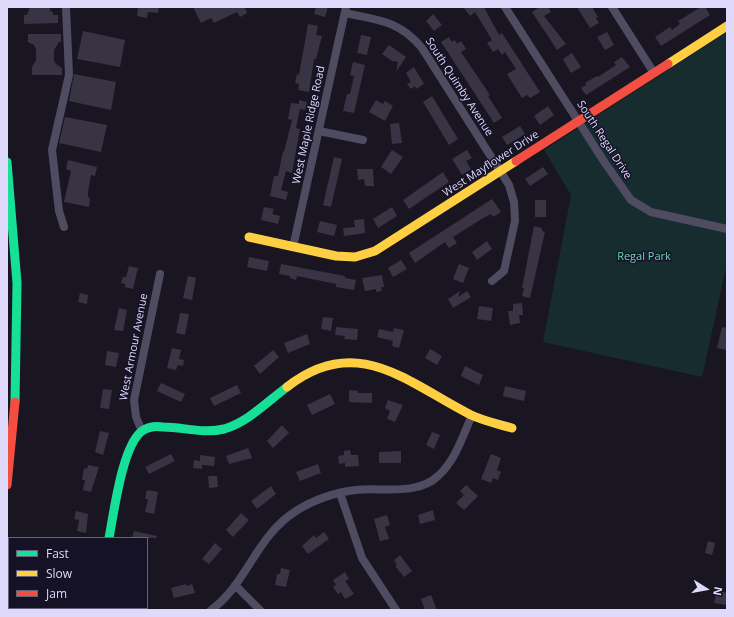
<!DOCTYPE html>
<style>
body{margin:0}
#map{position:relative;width:734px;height:617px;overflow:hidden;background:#191622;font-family:"Open Sans",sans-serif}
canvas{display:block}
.frame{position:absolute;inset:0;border:8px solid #dfdafc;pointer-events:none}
.legend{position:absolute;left:8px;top:537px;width:140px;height:72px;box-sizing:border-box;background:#161226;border:1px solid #66627c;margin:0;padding:5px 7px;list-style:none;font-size:12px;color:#dfdafc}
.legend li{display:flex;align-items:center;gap:8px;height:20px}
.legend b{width:20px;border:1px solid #66627c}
.north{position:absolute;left:686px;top:569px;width:40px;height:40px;-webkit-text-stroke:3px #161226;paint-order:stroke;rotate:101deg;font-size:11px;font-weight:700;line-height:16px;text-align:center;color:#dfdafc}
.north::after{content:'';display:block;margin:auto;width:14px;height:18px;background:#dfdafc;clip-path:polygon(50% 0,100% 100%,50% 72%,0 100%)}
</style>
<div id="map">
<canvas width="734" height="617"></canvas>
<div class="frame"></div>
<ul class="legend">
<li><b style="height:5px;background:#16e098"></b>Fast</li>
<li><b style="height:5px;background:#ffcf43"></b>Slow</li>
<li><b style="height:5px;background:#f24e42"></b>Jam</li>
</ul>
<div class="north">N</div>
</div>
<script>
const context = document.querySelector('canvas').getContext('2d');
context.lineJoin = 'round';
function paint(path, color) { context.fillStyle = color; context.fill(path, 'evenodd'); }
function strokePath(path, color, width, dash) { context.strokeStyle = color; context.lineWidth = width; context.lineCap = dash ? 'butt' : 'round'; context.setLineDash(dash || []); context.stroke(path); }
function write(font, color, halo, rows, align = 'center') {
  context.font = font + ' "Open Sans",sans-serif'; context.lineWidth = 3; context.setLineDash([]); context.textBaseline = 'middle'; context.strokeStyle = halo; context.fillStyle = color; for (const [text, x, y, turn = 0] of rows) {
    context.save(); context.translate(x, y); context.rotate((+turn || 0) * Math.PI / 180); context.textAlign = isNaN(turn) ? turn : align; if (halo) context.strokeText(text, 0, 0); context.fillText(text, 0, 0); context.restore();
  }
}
paint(new Path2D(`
 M727 32V263L702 377 543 342 571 195 544 150Z`), '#162c2e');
paint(new Path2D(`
 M30 7H50V11L53 12V15H58V23L24 24V15H27Z
 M138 7H159L158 13 148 12 147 18 137 16Z
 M193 7H246L245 8 247 13 240 17 237 12 214 23 211 18 201 23Z
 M316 7H328L325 17 314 14Z
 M463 7H484L499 35 502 33 540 92 530 98 527 95 522 98 507 74 516 69 505 52 502 55 498 49 493 52 487 43 492 40 475 12 470 16Z
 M540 7H548L551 12 544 16 566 44 557 50 532 12Z
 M577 7H592L598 17 596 18 599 23 590 28Z
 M701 7H705L710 15 661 46 655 37 670 27 672 30 680 24 678 21Z
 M433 14 442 25 434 31 426 21Z
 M308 24 318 26 316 35 322 36 316 59H314L309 92 298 90 299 84 295 83 297 74 299 75Z
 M83 31 125 40 120 67 77 59Z
 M607 32 614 45 605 50 597 37Z
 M28 34H61V42H59L54 50V60L56 64 62 68V75H32V67L36 60V49L34 45 28 42Z
 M361 35 371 37 367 55 357 53Z
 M449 37 452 42 455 40 457 44 461 41 466 49 461 52 490 95 488 96 502 118 494 123 441 42Z
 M389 45 406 57 396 72 398 62 392 61 382 54Z
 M572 53 581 67 571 73 563 59Z
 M622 57 630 67 586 95 581 88 586 85 585 83 597 76 598 77 616 65 614 62Z
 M353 62 365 65 354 113 343 111 347 94H350L354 76 350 75Z
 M414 67 424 84 416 89 415 86 411 89 407 84 411 82 406 73Z
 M74 74 116 82 111 110 69 101Z
 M432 96 458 139 449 145 423 102Z
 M299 100 307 102 305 110 300 109 296 128 300 129 292 173 286 171 281 190 288 192 286 200 270 196 274 176H278L283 151 284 152 292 120 288 119 291 103 299 104Z
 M376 100 383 104 385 101 393 106 385 121 369 112Z
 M548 106 554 115 540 125 534 116Z
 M65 117 107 125 101 152 59 143Z
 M399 123 402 143 392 144 390 124Z
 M520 126 525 134 507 145 502 137Z
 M392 150 403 157 391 174 381 167Z
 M467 150 472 158 466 161 471 169 462 175 452 159Z
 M334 157 342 159 331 207 323 205Z
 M68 160 97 167 95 176 91 175 88 192V197L90 198 89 207 64 202 71 171 66 169Z
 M543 167 548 174 530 186 525 179Z
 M357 169H373L374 186H365L364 179 358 180Z
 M443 172 449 182 409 209 403 200Z
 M492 199 501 212 493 217 491 214 485 217 453 237 457 243 449 248 445 242 415 263 409 253Z
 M535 200H546V217H535Z
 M264 207 274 209 272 214 280 216 278 224 261 220Z
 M392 207 397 216 378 228 373 219Z
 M364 219 365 233 344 236 343 228 355 227 354 220Z
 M320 221 337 225 334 236 317 232Z
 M534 226 542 228V231L545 232 530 298 522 296 524 288H522Z
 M487 241 492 249 477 260 472 252Z
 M249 257 269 261 267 271 247 267Z
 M401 260 407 269 393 277 388 268Z
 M281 264 345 276V278L356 280 354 290 336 287V284L297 276 296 280 290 278V276L279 274Z
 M459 264 469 268 463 283 453 279Z
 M129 266 138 268 133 289 125 287V284L121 283 123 277H126Z
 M382 275 384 287H381L382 291 376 292V289L365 291 362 278Z
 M188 276 196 278 192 300 183 298Z
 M460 291 458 297 467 291 471 297 453 308 448 299Z
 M80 293 88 295 87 304 78 302Z
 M522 303 523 315H519L520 323 510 325 508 311H513V304Z
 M479 306 493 308 491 321 477 319Z
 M119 308 127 310 123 331 114 330Z
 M180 313 189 314 185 335 176 333Z
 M323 317 333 318 331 331 321 329Z
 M336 327 358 329 357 340 344 339 345 336 335 335Z
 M722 327 727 328 726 350 717 348Z
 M394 328 404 330 399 348 392 346 393 341 377 337 379 329 393 332Z
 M307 334 310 344 288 353 284 343Z
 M172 348 181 350 179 359 184 360 183 366 178 365 176 370 167 368Z
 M430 349 442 356 437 365 425 358Z
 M273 350 279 357 260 374 254 366Z
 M107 351 119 353 116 367 105 365Z
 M465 366 483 375 479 385 461 376Z
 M161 383 185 394 181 402 157 391Z
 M237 385 241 393 214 406 210 398Z
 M505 386 526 391 524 401 503 396Z
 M103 389 112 390 109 409 100 408Z
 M349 390 358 391V393H372V403L349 402Z
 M330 394 335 404 312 415 307 405Z
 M388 400 403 405 395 422 387 419 390 411 385 408Z
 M282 425 289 433 273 448 267 441Z
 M100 431 109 433 103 455 95 452Z
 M432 432 440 435 434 449 426 445Z
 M248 448 252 458 229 464 226 456Z
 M350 450 351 455H358L359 466 345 467V463L339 464 338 456 344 455V451Z
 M401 451V463H379V452Z
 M171 454 175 461 149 474 145 467Z
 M491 454 501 458 497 470 501 472 498 480 493 478 491 483 481 479Z
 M200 455 215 457 214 466 202 465V469L193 468 194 460 200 461Z
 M318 464 321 473 300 481 296 472Z
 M88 465 99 467 91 492 83 490 85 480H82L84 468 87 469Z
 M208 476H217L218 487 209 488Z
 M466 485 478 496 464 510 456 503 464 495 460 491Z
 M271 486 276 494 257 509 251 501Z
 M147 490 158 492 154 514 145 512 148 499H145Z
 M433 510 435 520 420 524 418 515Z
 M76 511 88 514 86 533 77 531 79 520 74 519Z
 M241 513 249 520 233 537 226 530Z
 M387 515 390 525 385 527 389 539 380 541 374 519Z
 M134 531 157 536 156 538H132Z
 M324 532 329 539 308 554 302 546 314 535 316 538Z
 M708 541 715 543 712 555 705 553Z
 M215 543 222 549 209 564 202 559Z
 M400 555 412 571 404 577 395 566 397 565 394 560Z
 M281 568 290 570 286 587 275 585 277 574H280Z
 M345 572 349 579 345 581 354 594 345 599 341 592 338 594 333 587 336 585 333 580Z
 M186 584 187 586 192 584 195 593 174 598 171 588Z
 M717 590 727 593V605L714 603Z
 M431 595 437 610H425L421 599Z`), '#383444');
strokePath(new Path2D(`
 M505 7 605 163 631 200 651 212 727 229
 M612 7 654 73
 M345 13C377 20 399 20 422 48L509 185 514 202 515 221 504 271 492 281
 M319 131 363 140
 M64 227 59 211 52 150 69 75 66 7
 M293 247 346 7
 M142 431 136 417 134 400 160 274
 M340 493 362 558 396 610
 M235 585 260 610
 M93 610 94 608
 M211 610C247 584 256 536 296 511 313 500 336 492 356 490 382 487 417 496 438 476 455 461 463 436 472 415`), '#4f4c61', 8);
strokePath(new Path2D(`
 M7 162 17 283 15 402
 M109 538C114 513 122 446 142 431 148 427 156 426 163 427 183 427 203 434 224 429 248 422 267 402 287 387`), '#16e098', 9);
strokePath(new Path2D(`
 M668 64 727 26
 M249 237 336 256 355 257 375 251 516 161
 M287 387C357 332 408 383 471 415 484 421 498 424 512 428`), '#ffcf43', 9);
strokePath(new Path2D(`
 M516 161 668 64
 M7 485 15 402`), '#f24e42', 9);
write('11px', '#dfdafc', '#161226', [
 ["South Quimby Avenue",459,87,57],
 ["West Maple Ridge Road",309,125,-78],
 ["South Regal Drive",604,140,57],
 ["West Mayflower Drive",491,164,-33],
 ["West Armour Avenue",134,347,-79]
]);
write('11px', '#6cd6bf', '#161226', [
 ["Regal Park",644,257]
]);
</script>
